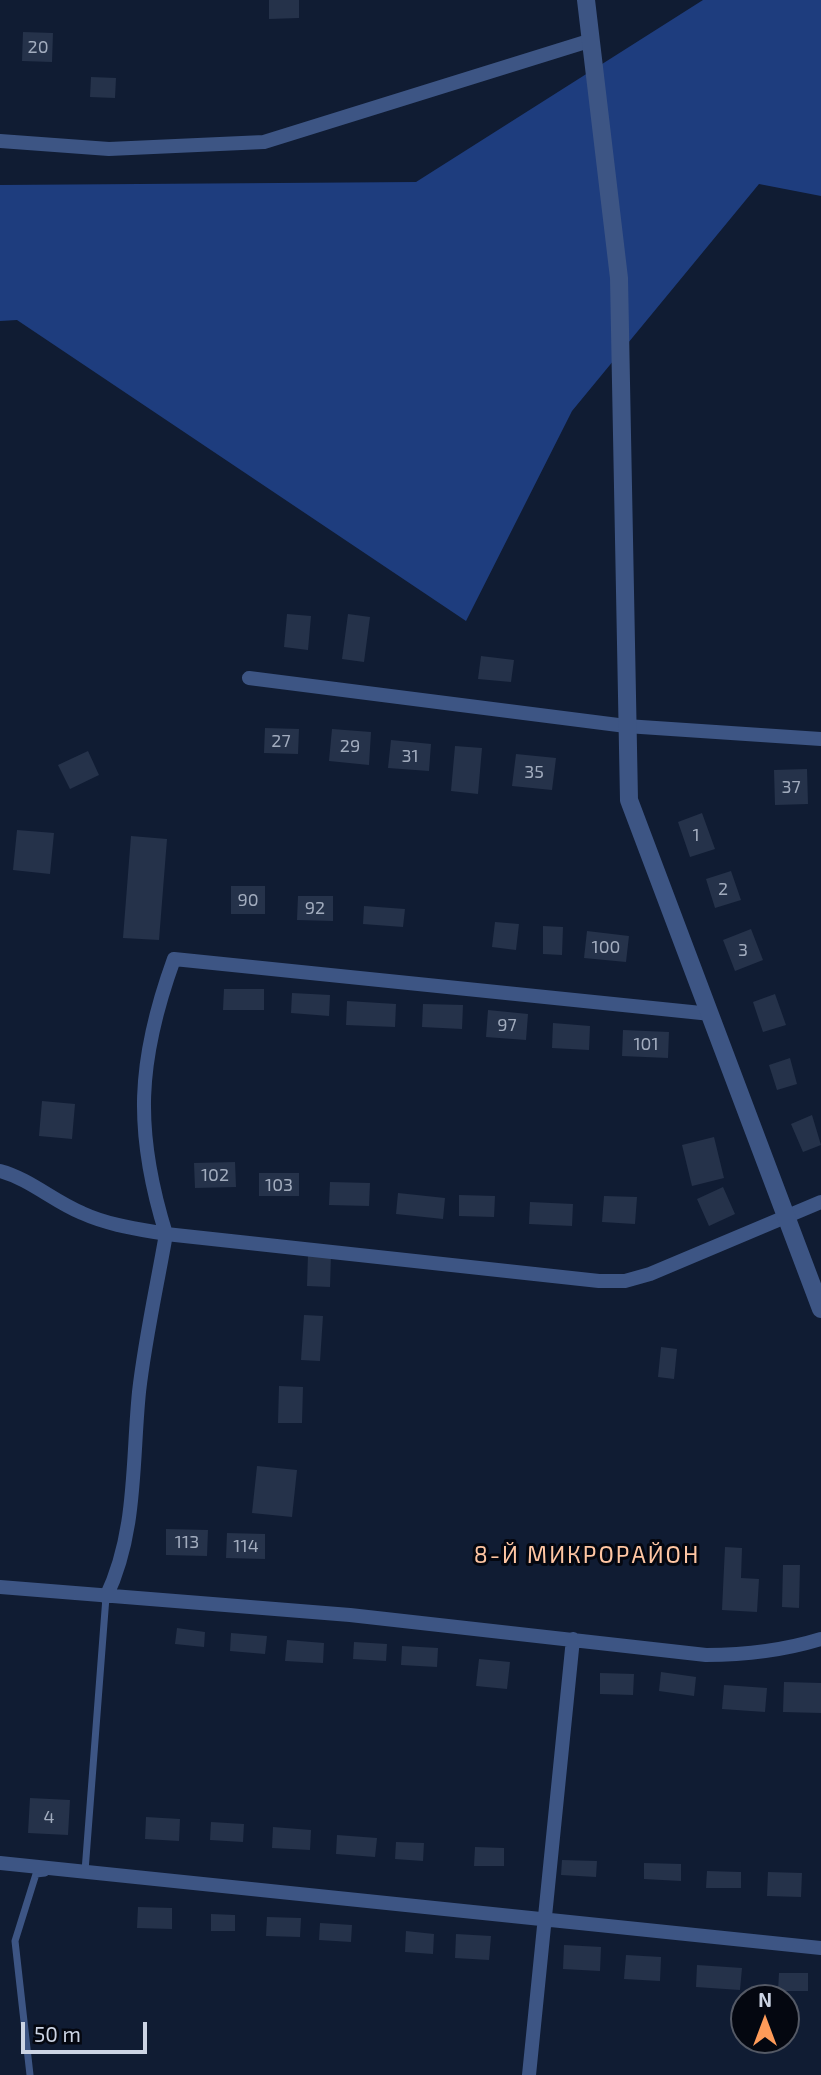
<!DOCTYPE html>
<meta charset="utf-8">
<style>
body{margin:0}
#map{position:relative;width:821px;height:2075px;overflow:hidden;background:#101c33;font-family:"Exo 2",sans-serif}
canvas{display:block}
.north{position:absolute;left:730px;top:1984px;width:70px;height:70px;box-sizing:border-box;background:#040710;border:2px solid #545965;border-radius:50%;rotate:0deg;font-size:19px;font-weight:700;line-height:28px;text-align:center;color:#ccd4e4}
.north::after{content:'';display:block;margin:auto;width:24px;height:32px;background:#fe9b59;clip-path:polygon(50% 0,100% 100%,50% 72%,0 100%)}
.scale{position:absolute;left:21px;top:2022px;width:126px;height:32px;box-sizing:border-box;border:4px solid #ccd4e4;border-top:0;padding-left:9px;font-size:21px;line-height:24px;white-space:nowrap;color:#ccd4e4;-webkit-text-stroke:5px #040710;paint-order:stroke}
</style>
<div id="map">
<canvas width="821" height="2075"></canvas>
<div class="north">N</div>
<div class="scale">50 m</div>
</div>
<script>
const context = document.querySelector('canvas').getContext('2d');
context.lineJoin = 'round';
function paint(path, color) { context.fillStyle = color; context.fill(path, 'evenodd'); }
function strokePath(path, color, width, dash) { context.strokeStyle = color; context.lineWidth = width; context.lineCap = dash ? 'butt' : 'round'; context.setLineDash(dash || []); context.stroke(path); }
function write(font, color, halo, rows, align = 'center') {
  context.font = font + ' "Exo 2",sans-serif'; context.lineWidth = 6; context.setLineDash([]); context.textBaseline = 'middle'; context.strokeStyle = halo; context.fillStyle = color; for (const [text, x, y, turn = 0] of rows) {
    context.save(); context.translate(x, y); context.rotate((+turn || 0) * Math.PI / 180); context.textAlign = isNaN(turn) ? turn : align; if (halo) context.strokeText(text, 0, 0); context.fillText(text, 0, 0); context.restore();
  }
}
paint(new Path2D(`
 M703 0H821V196L759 184 572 411 466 621 17 320 0 321V185L416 182Z`), '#1e3d7e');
paint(new Path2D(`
 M269 0H299V18L269 19Z
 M23 32 53 33 52 62 22 61Z
 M91 77 116 78 115 98 90 97Z
 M287 614 311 616 308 650 284 647Z
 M348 614 370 617 364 662 342 659Z
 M481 656 514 660 511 682 478 679Z
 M265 728 299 729 298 754 264 753Z
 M332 729 371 732 369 765 329 761Z
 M391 740 431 744 429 771 388 768Z
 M455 746 482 748 478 794 451 791Z
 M88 751 99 775 70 789 58 765Z
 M516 754 556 758 552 790 512 786Z
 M807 769 808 804 775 805 774 770Z
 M702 813 715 849 690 857 678 822Z
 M17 830 54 833 50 874 13 870Z
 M131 836 167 839 159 940 123 938Z
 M731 871 741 900 715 908 706 879Z
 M231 886H265V914H231Z
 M298 896H333V921L297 920Z
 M364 906 405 909 403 927 363 924Z
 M495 922 519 924 516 950 492 947Z
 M543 926 563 927 562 955 543 954Z
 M751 929 763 960 735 971 723 940Z
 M587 931 629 936 626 962 584 958Z
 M224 989H264V1010H223Z
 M292 993 330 995 329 1016 291 1013Z
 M775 994 786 1025 763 1032 753 1002Z
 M347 1001 396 1004 395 1027 346 1025Z
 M423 1004 463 1005 462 1029 422 1027Z
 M488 1010 528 1014 526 1040 486 1037Z
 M553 1023 590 1026 589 1050 552 1048Z
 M623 1030 669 1032 668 1058 622 1056Z
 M790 1058 797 1084 777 1090 769 1065Z
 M42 1101 75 1104 72 1139 39 1136Z
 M812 1115 821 1145 803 1152 791 1124Z
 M714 1137 724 1178 692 1186 682 1145Z
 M235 1162 236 1187 195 1188 194 1163Z
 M259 1173H299V1196H259Z
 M330 1182 370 1183 369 1206 329 1205Z
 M723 1187 735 1214 709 1226 697 1199Z
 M398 1193 445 1198 443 1219 396 1214Z
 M459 1195 495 1196 494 1217 459 1216Z
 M604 1196 637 1197 635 1224 602 1222Z
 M530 1202 573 1204 572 1226 529 1224Z
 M308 1254H331L330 1287 307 1286Z
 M304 1315 323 1316 320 1361 301 1360Z
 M661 1347 677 1349 674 1379 658 1377Z
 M279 1386 303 1387 302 1423H278Z
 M257 1466 297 1470 292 1517 252 1513Z
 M166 1529 208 1530 207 1556 166 1555Z
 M227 1533 265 1534V1559L226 1558Z
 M725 1547 742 1548 741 1578 759 1579 757 1612 722 1610Z
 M783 1565H800L799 1608 782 1607Z
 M177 1628 205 1632 204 1647 175 1644Z
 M231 1633 267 1636 265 1654 230 1651Z
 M287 1640 324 1643 323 1663 285 1661Z
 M354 1642 387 1644 386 1661 353 1659Z
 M402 1646 438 1648 437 1667 401 1665Z
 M479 1659 510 1662 507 1689 476 1686Z
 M661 1672 696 1677 694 1696 659 1691Z
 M600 1673 634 1674 633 1695 600 1694Z
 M784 1682 821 1683V1713L783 1712Z
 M724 1685 767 1688 765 1712 722 1709Z
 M30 1798 70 1800 68 1835 28 1833Z
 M146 1817 180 1819 179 1841 145 1839Z
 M211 1822 244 1824 243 1842 210 1840Z
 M273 1827 311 1830 310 1850 272 1848Z
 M337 1835 377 1838 375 1857 336 1854Z
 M396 1842 424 1843 423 1861 395 1859Z
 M475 1847 504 1848V1866H474Z
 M562 1860 597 1861 596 1877 561 1875Z
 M644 1863 681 1864V1881L644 1879Z
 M707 1871 741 1872V1888H706Z
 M768 1872 802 1873 801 1897 767 1896Z
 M138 1907 172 1908V1929L137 1928Z
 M211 1914 235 1915V1931H211Z
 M267 1917 301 1918 300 1937 266 1936Z
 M320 1923 352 1925 351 1942 319 1940Z
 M406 1931 434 1934 433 1954 405 1952Z
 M456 1934 491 1936 489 1960 455 1958Z
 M564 1945 601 1947 600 1971 563 1969Z
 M626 1955 661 1957 660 1981 624 1979Z
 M697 1965 742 1968 740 1990 696 1987Z
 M779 1973H808V1991H778Z`), '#25324a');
strokePath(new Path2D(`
 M85 1871 106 1597
 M30 2075 15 1941 36 1874 45 1873`), '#3d5584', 7);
strokePath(new Path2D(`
 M0 141 109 149 264 142 592 40
 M249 678 626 726 821 739
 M711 1014 174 959C137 1061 134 1131 166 1234L599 1281H625L650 1274 821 1202
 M0 1171C30 1179 53 1201 82 1213 108 1225 138 1229 166 1234 157 1286 145 1339 139 1392 132 1462 137 1533 106 1597
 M0 1587 350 1615 706 1655C746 1655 782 1651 821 1639
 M0 1863 821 1948
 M529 2075 573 1639`), '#3d5584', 14);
strokePath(new Path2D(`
 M586 0 619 278 629 800 821 1309`), '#3d5584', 18);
write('18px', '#a2acbe', null, [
 ["20",38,47],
 ["27",281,741],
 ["29",350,746],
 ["31",410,756],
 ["35",534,772],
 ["37",791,787],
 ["1",696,835],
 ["2",723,889],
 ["90",248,900],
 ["92",315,908],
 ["100",606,947],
 ["3",743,950],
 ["97",507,1025],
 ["101",646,1044],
 ["102",215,1175],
 ["103",279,1185],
 ["113",187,1542],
 ["114",246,1546],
 ["4",49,1817]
]);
context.letterSpacing = '2px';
write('23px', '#ffc6a3', '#040710', [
 ["8-Й МИКРОРАЙОН",587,1555]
]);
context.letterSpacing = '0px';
</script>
